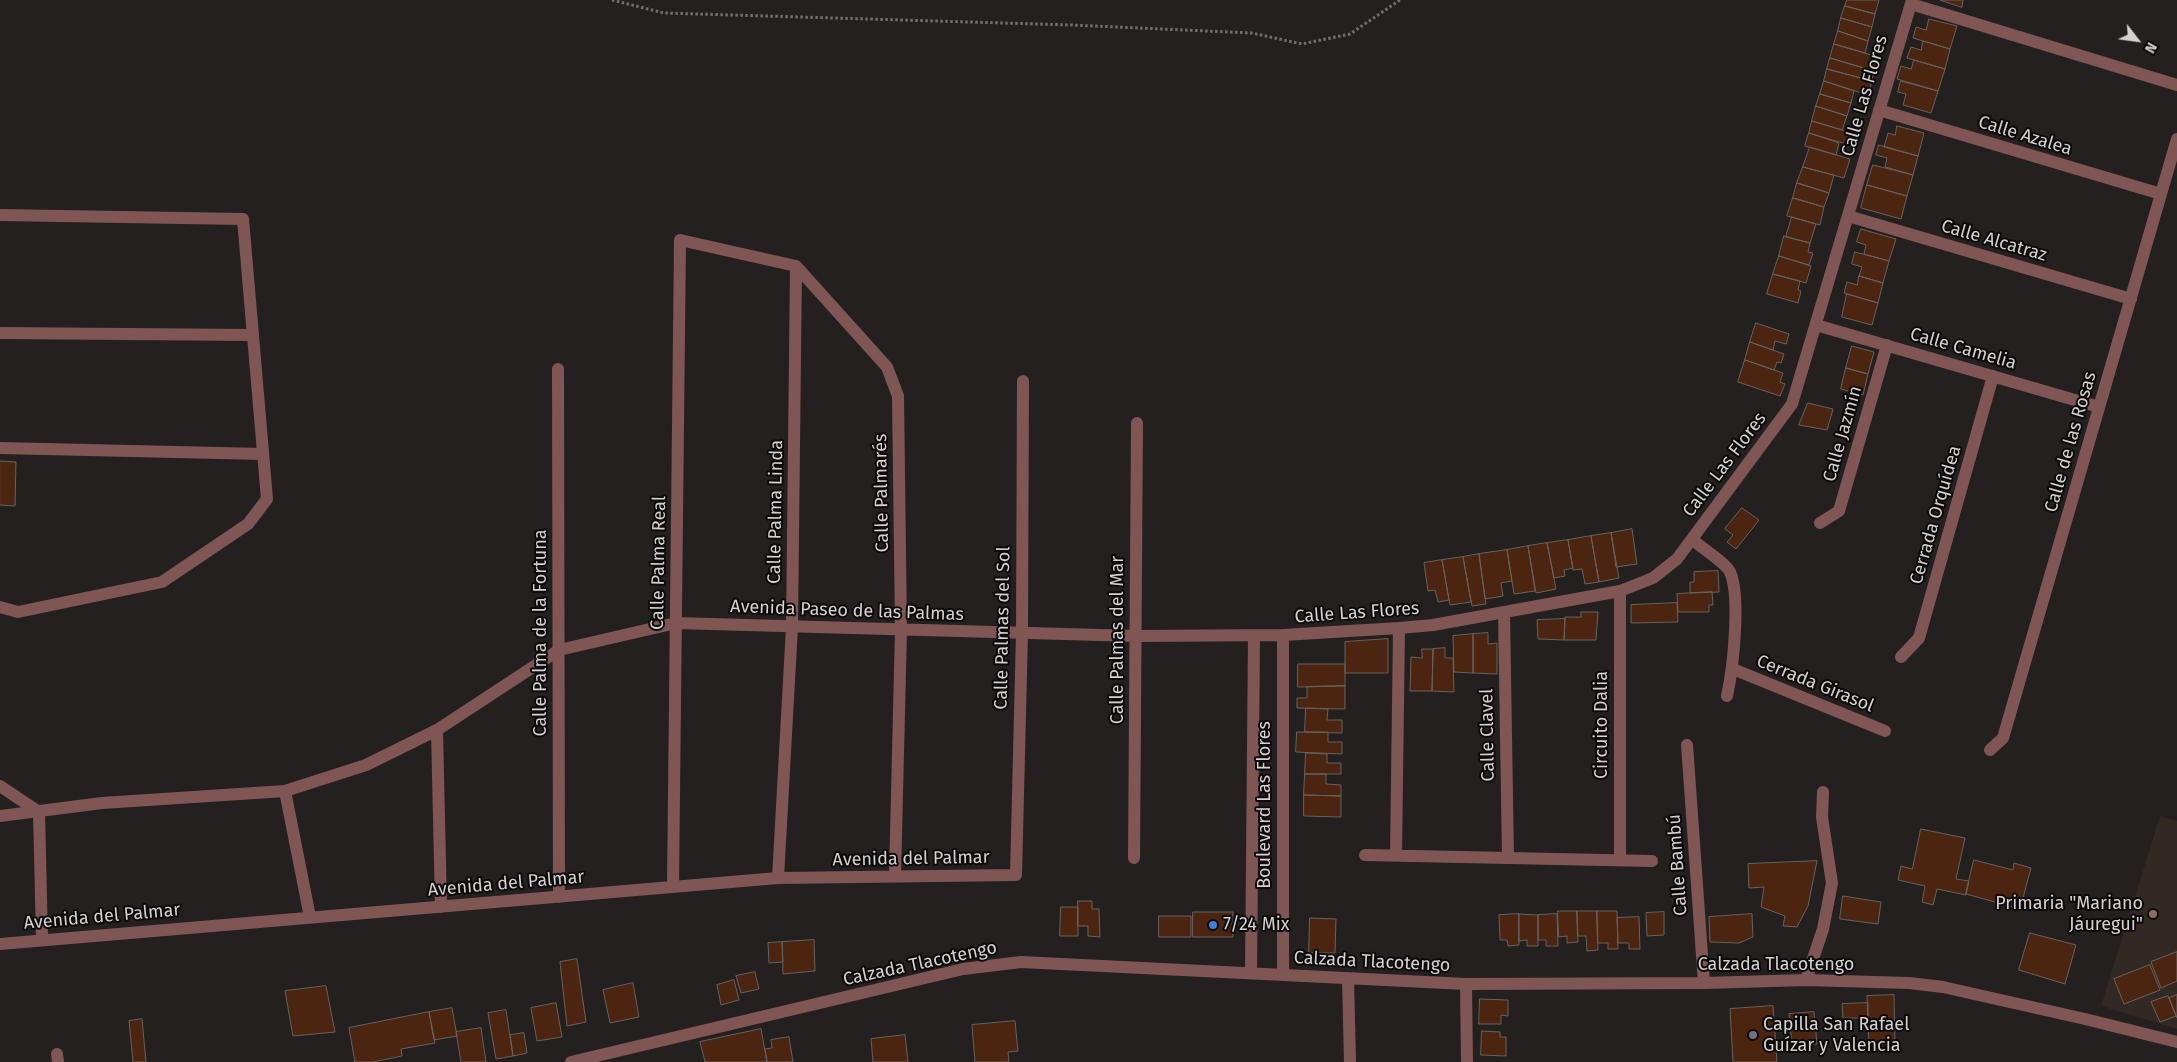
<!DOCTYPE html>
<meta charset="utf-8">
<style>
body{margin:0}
#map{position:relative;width:2177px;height:1062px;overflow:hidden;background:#24201f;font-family:"Fira Sans",sans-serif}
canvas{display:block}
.north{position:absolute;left:2112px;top:15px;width:50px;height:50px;-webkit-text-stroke:4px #0c0a0a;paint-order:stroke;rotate:120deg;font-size:14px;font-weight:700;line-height:20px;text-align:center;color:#d4d1d0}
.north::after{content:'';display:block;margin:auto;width:18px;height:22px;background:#d4d1d0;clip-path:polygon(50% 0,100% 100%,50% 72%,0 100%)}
</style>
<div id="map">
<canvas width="2177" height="1062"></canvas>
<div class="north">N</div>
</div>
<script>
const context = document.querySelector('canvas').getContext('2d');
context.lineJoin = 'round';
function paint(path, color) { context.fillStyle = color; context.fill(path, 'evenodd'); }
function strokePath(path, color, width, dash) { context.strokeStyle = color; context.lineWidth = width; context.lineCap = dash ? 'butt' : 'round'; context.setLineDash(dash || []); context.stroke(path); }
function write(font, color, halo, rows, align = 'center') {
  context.font = font + ' "Fira Sans",sans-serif'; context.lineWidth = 4; context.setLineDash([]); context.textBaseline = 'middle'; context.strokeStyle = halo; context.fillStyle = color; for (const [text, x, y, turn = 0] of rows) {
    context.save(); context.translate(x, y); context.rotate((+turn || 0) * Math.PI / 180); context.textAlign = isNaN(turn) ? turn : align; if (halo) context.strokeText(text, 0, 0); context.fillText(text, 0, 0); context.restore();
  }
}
paint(new Path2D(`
 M2160 816 2177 821V1029L2101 1006Z`), '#322824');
const building = new Path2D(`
 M1847 0H1879L1875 14 1845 6Z
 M1940 0H1963L1962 7Z
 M1845 6 1875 14 1872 27 1841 18Z
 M1841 18 1872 27 1868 41 1838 31Z
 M1929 19 1957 26 1950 49 1913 38 1916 27 1926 30Z
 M1838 31 1868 41 1865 53 1834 44Z
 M1923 41 1950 49 1945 69 1907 58 1911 47 1921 50Z
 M1834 44 1878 57 1874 71 1830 58Z
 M1830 58 1874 71 1872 81 1827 69Z
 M1914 60 1945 69 1938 91 1897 79 1901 66 1911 69Z
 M1827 69 1872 81 1868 95 1824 81Z
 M1824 81 1854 91 1851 103 1820 94Z
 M1901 81 1938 91 1931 113 1903 105 1906 94 1898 92Z
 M1820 94 1851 103 1847 116 1816 106Z
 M1816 106 1847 116 1842 130 1812 121Z
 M1812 121 1856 134 1853 146 1809 133Z
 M1897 126 1924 133 1918 156 1884 147 1888 133 1895 135Z
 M1809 133 1839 143 1836 155 1805 146Z
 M1879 145 1918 156 1913 175 1885 167 1887 158 1876 155Z
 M1810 147 1850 159 1844 178 1803 167Z
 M1873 165 1913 175 1907 196 1867 185Z
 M1803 167 1834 175 1829 193 1797 183Z
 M1797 183 1829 193 1824 207 1793 198Z
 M1867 185 1907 196 1901 219 1861 208Z
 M1793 198 1824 207 1820 225 1787 216Z
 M1792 217 1816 224 1810 243 1786 237Z
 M1861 229 1896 239 1889 261 1864 254 1866 245 1857 242Z
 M1784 236 1810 243 1808 252 1813 253 1809 265 1779 256Z
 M1855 252 1889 261 1883 283 1859 276 1862 267 1852 264Z
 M1779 256 1811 266 1806 283 1773 274Z
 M1773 274 1800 281 1798 290 1801 291 1798 303 1767 294Z
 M1859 276 1883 283 1878 303 1844 293 1847 282 1857 285Z
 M1847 294 1878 303 1872 325 1842 317Z
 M1756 323 1789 334 1786 344 1775 341 1773 350 1750 342Z
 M1750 342 1784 354 1781 363 1777 362 1774 370 1745 360Z
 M1852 346 1874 352 1868 374 1846 368Z
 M1745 360 1783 373 1780 382 1785 384 1780 396 1738 382Z
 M1846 368 1868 374 1863 395 1841 389Z
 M1808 403 1833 409 1827 430 1799 425Z
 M0 461 16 462 15 506 0 505Z
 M1742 508 1759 520 1736 549 1727 542 1733 535 1725 529Z
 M1632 529 1637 564 1616 567 1611 533Z
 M1611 533 1619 578 1599 582 1591 536Z
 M1591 536 1599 582 1585 584 1582 569 1573 570 1568 540Z
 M1568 540 1573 568 1564 570 1565 576 1554 578 1547 543Z
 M1547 543 1556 589 1536 593 1528 546Z
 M1528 546 1535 591 1514 594 1507 550Z
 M1507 550 1512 581 1501 583 1503 596 1485 599 1479 554Z
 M1479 554 1486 604 1472 606 1463 557Z
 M1463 557 1471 602 1450 605 1442 560Z
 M1442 560 1449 600 1438 602 1435 590 1428 591 1424 563Z
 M1718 571 1719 592 1690 593V582H1694V572Z
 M1712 592 1713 605H1709V612H1678L1677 594Z
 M1677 603 1678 622 1631 623V605Z
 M1581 612H1598L1596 640H1564L1565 617H1581Z
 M1565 619 1564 640 1538 639 1537 620Z
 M1488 633V644L1497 643V674L1473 673V634Z
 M1473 634V673L1454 672 1453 636Z
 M1388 639V673H1345V642Z
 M1445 648V658H1453L1454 692 1432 691 1433 649Z
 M1422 649H1433L1432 691H1410L1411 657 1422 658Z
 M1298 664H1345V686L1298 687Z
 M1345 686V709L1297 708V698H1307V687Z
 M1306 708 1328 709 1327 720H1342V733L1305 732Z
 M1297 732H1328V742H1342V754L1296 752Z
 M1306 753 1327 754V763H1341V774H1305Z
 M1305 774H1326V784L1341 785V796L1304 795Z
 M1304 795 1341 796V817L1304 816Z
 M1921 829 1965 838 1956 879 1969 881 1966 895 1937 889 1933 905 1922 902 1925 886 1898 880 1901 866 1912 869Z
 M1974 860 2013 870 2014 863 2031 868 2020 909 1966 894Z
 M1817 861 1808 906 1797 927 1783 926 1785 916 1761 907 1764 887 1749 888 1748 864Z
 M1843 896 1881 902 1878 924 1840 919Z
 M1078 901H1092V909H1099L1100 937 1088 936V926H1078Z
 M1061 907H1078V936H1060Z
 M1558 911H1577L1578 942 1567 943V936L1559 937Z
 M1577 911H1597L1598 950 1587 951 1586 936H1578Z
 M1597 911H1617L1618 949H1608V943H1598Z
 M1193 912H1233V937H1193Z
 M1664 912V935L1647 936 1646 913Z
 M1519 914V945L1508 946 1507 940H1500L1499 915Z
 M1519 914 1538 915V946H1527V940L1519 941Z
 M1557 914 1558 946H1546V940H1538V915Z
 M1752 914 1753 937 1739 943 1710 942 1709 917Z
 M1159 916H1191V937H1159Z
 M1639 917 1640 949H1629V943H1618L1617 918Z
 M1310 918 1336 919 1335 953H1309Z
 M2030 933 2076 945 2065 984 2019 970Z
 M814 940 815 971 783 974 782 942Z
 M782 942 783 962 769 963 768 943Z
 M2177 952V981L2161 988 2151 962Z
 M577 959 586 1022 567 1026 560 962Z
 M2150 965 2160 990 2124 1004 2114 979Z
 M755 972 759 989 741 993 736 976Z
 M734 980 739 1000 721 1005 717 985Z
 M633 983 639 1017 610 1023 603 990Z
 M326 986 335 1032 293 1036 285 991Z
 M1894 995 1895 1044 1869 1045 1867 996Z
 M2177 995V1018L2169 998Z
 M2168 996 2176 1016 2160 1022 2151 1002Z
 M1480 999 1508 1000V1016L1501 1015V1024H1479Z
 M556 1003 562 1037 537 1041 531 1008Z
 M1868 1003V1018H1843L1842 1004Z
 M1773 1006 1777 1062H1733L1730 1009Z
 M452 1008 457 1036 434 1040 429 1012Z
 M506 1010 513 1056 496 1059 488 1013Z
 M429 1012 435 1043 401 1049 402 1056 373 1062H355L349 1028Z
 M1814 1012 1817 1044 1792 1046 1789 1014Z
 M142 1019 146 1062H133L129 1021Z
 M1015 1021 1018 1051 1008 1052 1009 1062H975L972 1025Z
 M481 1028 486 1062H461L456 1032Z
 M761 1029 767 1062H705L700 1042Z
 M1482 1031 1500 1032V1037H1506V1056L1481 1055Z
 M524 1033 527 1053 513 1056 510 1035Z
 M905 1035 908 1062H873L871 1039Z
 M789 1037 793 1062H767L765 1049 772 1048 771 1040Z`);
paint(building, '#4b2510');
strokePath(building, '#676260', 1);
strokePath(new Path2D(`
 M612 0 664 13 1071 25 1252 33 1302 44 1350 34 1400 0`), '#736f6e', 3, [2.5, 2.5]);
strokePath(new Path2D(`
 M1911 4 2177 85
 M1879 110 2161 194
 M0 215 243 219 267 499 248 524 162 582 18 612 0 607
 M1848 216 2131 299
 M1816 325 2099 407
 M0 333 252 335
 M558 369 559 897
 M0 448 263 454
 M1820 523 1839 511 1887 345
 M1692 539C1700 547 1726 563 1730 572 1741 597 1733 669 1727 696
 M1504 612 1508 858
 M1283 635V974
 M1901 657 1919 638 1993 376
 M1733 669 1885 731
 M437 730 441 907
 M1687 745 1704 983
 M1990 750 2003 738 2177 139
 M0 786 39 812 42 939
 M285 791 310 917
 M0 816 102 803 285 791 366 765 437 730 559 650 676 623 1135 636 1283 635 1399 628 1433 625 1620 591 1653 578 1677 559 1792 404 1912 0
 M1365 855 1652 861
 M1396 855 1399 628
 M1134 858 1137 423
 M1620 860V591
 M778 878 792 627 796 266
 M673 887 680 240 796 266 887 367 898 396 901 630 895 876
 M0 944 778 878 1016 875 1022 633 1023 381
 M1251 973 1254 636
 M1348 978 1350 1062
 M1806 980 1823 929 1832 883 1822 817 1823 792
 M1466 984 1467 1062
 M57 1054 58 1062
 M571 1062 963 969 1021 962 1466 984 1704 983 1806 980 1909 983 1943 987 2085 1019 2177 1042`), '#805654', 12);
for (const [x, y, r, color] of [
 [2153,914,5,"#8d6e63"],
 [1213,925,5,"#3f7fe0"],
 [1753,1035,5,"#6b7280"]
]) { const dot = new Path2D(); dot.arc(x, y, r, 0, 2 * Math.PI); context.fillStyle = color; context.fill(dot); strokePath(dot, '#0c0a0a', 2); }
write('18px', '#d4d1d0', '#0c0a0a', [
 ["Calle Las Flores",1865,96,-74],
 ["Calle Azalea",2025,136,17],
 ["Calle Alcatraz",1994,241,16],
 ["Calle Camelia",1963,349,16],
 ["Calle Jazmín",1843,434,-74],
 ["Calle de las Rosas",2071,442,-74],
 ["Calle Las Flores",1725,465,-53],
 ["Calle Palmarés",882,493,-91],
 ["Calle Palma Linda",776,512,-89],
 ["Cerrada Orquídea",1936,515,-74],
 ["Calle Palma Real",659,563,-89],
 ["Avenida Paseo de las Palmas",847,611,2],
 ["Calle Las Flores",1357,613,-4],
 ["Calle Palmas del Sol",1003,628,-89],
 ["Calle Palma de la Fortuna",541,633,-90],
 ["Calle Palmas del Mar",1118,640,-90],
 ["Cerrada Girasol",1815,684,22],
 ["Circuito Dalia",1602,725,-90],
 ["Calle Clavel",1488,735,-91],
 ["Boulevard Las Flores",1265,805,-90],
 ["Avenida del Palmar",911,859,-1],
 ["Calle Bambú",1678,865,-94],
 ["Avenida del Palmar",506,884,-5],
 ["Avenida del Palmar",102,917,-5],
 ["Calzada Tlacotengo",1372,962,3],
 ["Calzada Tlacotengo",920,964,-12],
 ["Calzada Tlacotengo",1776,965]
]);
write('18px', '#d4d1d0', '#0c0a0a', [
 ["Primaria \"Mariano",2143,904,"right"],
 ["Jáuregui\"",2143,925,"right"],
 ["7/24 Mix",1223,925],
 ["Capilla San Rafael",1763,1025],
 ["Guízar y Valencia",1763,1046]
], 'left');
</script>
